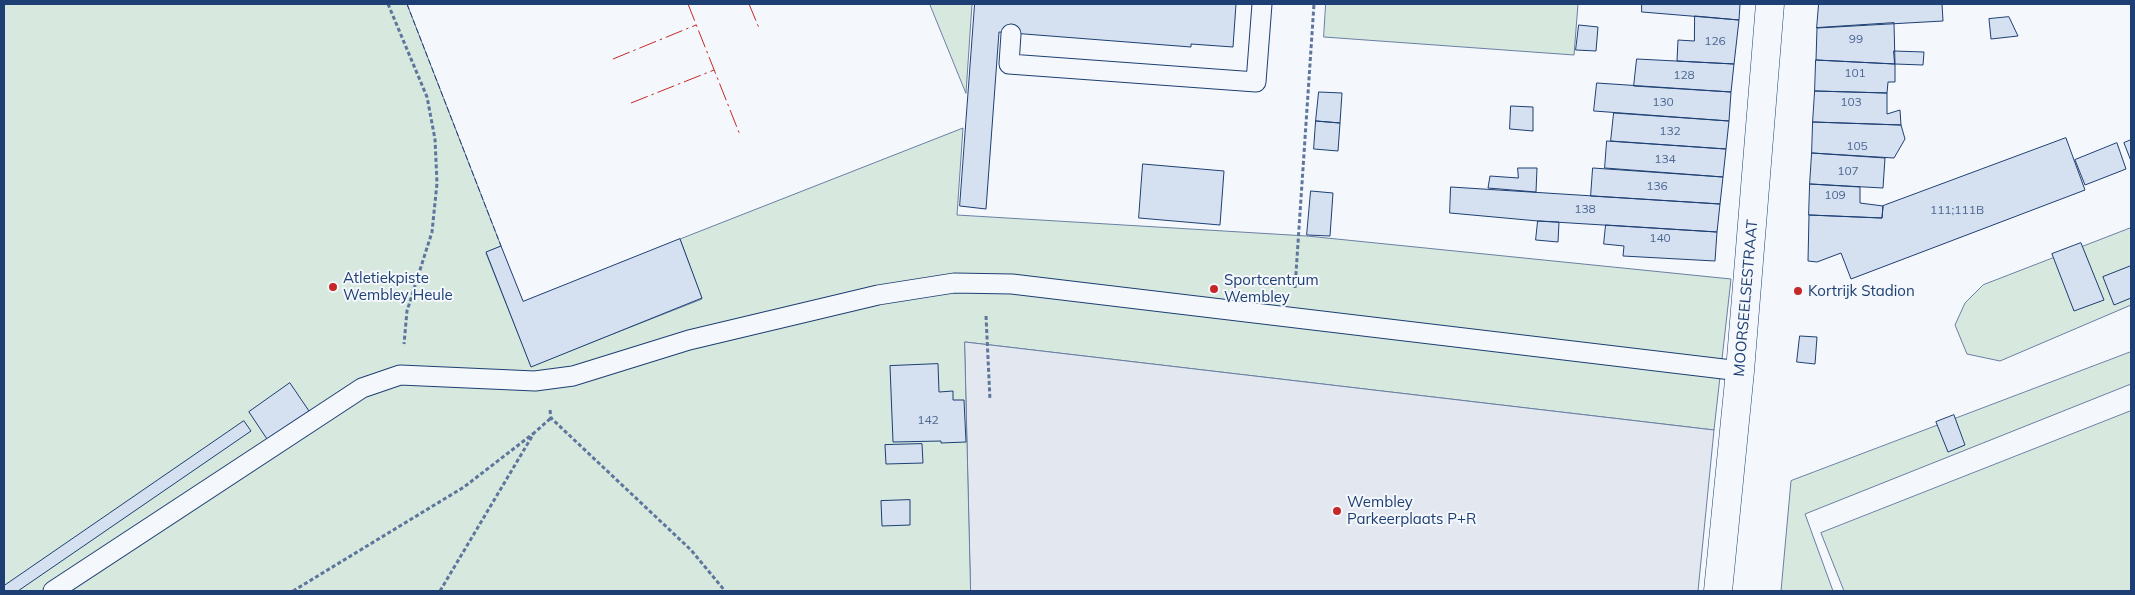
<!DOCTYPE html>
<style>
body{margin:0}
#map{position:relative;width:2135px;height:595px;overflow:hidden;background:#f4f7fb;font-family:Mulish,sans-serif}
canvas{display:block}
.frame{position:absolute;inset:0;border:5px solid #1d3f73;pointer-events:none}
</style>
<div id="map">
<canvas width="2135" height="595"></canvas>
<div class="frame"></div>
</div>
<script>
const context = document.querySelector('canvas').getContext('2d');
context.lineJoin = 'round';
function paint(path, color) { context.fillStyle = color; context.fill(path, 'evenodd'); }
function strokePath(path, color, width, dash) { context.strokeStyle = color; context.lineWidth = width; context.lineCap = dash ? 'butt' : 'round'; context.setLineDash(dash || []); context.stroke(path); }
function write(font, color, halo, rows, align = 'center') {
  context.font = font + ' Mulish,sans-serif'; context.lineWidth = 4; context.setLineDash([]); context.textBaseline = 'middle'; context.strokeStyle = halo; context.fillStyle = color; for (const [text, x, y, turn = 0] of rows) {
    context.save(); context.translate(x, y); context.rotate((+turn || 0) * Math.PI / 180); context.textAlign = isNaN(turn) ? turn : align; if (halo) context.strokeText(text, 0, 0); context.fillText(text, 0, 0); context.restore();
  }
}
const green = new Path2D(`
 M4 4H407L501 246 486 253 531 366 702 299 680 239 963 128 957 215 1307 236 1731 279 1714 430 965 342 971 591H4Z
 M930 4H972L966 93Z
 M1326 4H1578L1574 55 1324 37Z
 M2131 228V305L2000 361 1967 354 1955 325 1965 303 1983 285Z
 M2131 352V384L1805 514 1833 591H1781L1791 481Z
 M2131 411V591H1844L1821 533Z`);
paint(green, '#d7e8df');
strokePath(green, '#687fa3', 1);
const parking = new Path2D(`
 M965 342 1714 430 1698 591H971Z`);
paint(parking, '#e3e8f0');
strokePath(parking, '#687fa3', 1);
const building = new Path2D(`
 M975 4H1236L1233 47 1191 44V47L999 32 986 209 960 206Z
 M1642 4H1740L1739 20 1642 12Z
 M1819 4H1942L1943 21 1817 28Z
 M1695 16 1739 20 1734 64 1677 61 1678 40 1694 41Z
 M2009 17 2018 36 1991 39 1989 19Z
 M1894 23 1895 64 1816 60 1817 28Z
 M1579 25 1598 27 1596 51 1576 50Z
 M1894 51 1924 52 1923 65 1895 64Z
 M1637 59 1734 64 1731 92 1634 86Z
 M1816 60 1895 64V82H1888L1887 93 1815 91Z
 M1597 83 1731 92 1729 121 1594 111Z
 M1815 91 1887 93V114L1900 110 1901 125 1813 122Z
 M1319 92 1342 93 1340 123 1316 121Z
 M1511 106 1533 107V131L1510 129Z
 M1614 113 1729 121 1726 149 1611 141Z
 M1316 121 1340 123 1338 151 1314 149Z
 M1813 122 1901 125 1905 139 1894 158 1812 153Z
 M2066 138 2085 190 1851 279 1841 253 1817 262 1808 261 1809 215 1882 218 1883 206Z
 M2131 140V161L2124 143Z
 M1607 141 1726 149 1723 177 1605 168Z
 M2117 143 2126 169 2085 185 2075 160Z
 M1812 153 1885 158 1883 188 1810 184Z
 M1143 164 1224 171 1220 225 1139 218Z
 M1518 168H1537L1536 192 1488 188 1490 176 1518 178Z
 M1593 168 1723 177 1720 204 1591 196Z
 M1810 184 1860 187V203L1883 206 1882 218 1809 215Z
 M1451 187 1720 204 1717 232 1538 221 1450 213Z
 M1311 191 1333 193 1330 236 1307 235Z
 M1538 221 1559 222 1558 242 1536 240Z
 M1606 225 1717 232 1715 261 1623 256 1624 246 1604 244Z
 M680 239 702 298 531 367 486 252 501 246 523 301Z
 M2081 243 2104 300 2074 311 2052 254Z
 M2131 266V298L2114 305 2103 277Z
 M1800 336 1817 337 1815 364 1797 362Z
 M938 364 939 392 953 391V400H964L966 442 941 443V441L893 442 890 366Z
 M290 383 309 411 267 439 249 412Z
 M1954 415 1965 445 1948 452 1936 422Z
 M244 421 251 431 18 591H4V586Z
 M922 444 923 463 886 464 885 445Z
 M910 500V525L882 526 881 501Z`);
paint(building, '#d5e0f0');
strokePath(building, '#1d3f73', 1);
const service = new Path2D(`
 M1011 34 1009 64 1256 82 1262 4
 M53 591 362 388 400 375 535 381 573 376 689 340 878 295 954 283 1012 284 1740 371`);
const minor = new Path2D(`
 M1718 591 1740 371 1770 4`);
strokePath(service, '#1d3f73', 21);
strokePath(minor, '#1d3f73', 29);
strokePath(new Path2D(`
 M388 4 427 97 435 139 437 183 432 232 407 311 404 344
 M1295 288 1314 4
 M986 316 990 400
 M550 410 551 418 691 550 725 591
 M293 591 464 487 534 433
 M440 591 534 433 551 418`), '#5e769c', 3, [4, 2.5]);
strokePath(service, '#f4f7fb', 19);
strokePath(minor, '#f4f7fb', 28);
strokePath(new Path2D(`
 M407 4 501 246`), '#1d3f73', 1, [6, 2.5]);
strokePath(new Path2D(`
 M688 4 740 135
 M749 4 759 28
 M613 59 696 25
 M631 103 714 70`), '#c62828', 1, [18, 4, 2.5, 4]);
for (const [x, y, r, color] of [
 [333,287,5,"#c62828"],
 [1214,289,5,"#c62828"],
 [1798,291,5,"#c62828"],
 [1337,511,5,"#c62828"]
]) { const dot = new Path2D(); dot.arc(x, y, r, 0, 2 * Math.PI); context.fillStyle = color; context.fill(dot); strokePath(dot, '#f4f7fb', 2); }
write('12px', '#4b6792', null, [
 ["99",1856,39],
 ["126",1715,41],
 ["101",1855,73],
 ["128",1684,75],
 ["130",1663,102],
 ["103",1851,102],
 ["132",1670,131],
 ["105",1857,146],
 ["134",1665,159],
 ["107",1848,171],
 ["136",1657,186],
 ["109",1835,195],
 ["138",1585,209],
 ["111;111B",1957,210],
 ["140",1660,238],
 ["142",928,420]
]);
write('15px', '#1d3f73', '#f4f7fb', [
 ["Atletiekpiste",343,278],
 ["Wembley Heule",343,295],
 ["Sportcentrum",1224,280],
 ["Wembley",1224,297],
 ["Kortrijk Stadion",1808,291],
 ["Wembley",1347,502],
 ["Parkeerplaats P+R",1347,519]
], 'left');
write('15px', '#1d3f73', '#f4f7fb', [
 ["MOORSEELSESTRAAT",1746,298,-85]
]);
</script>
